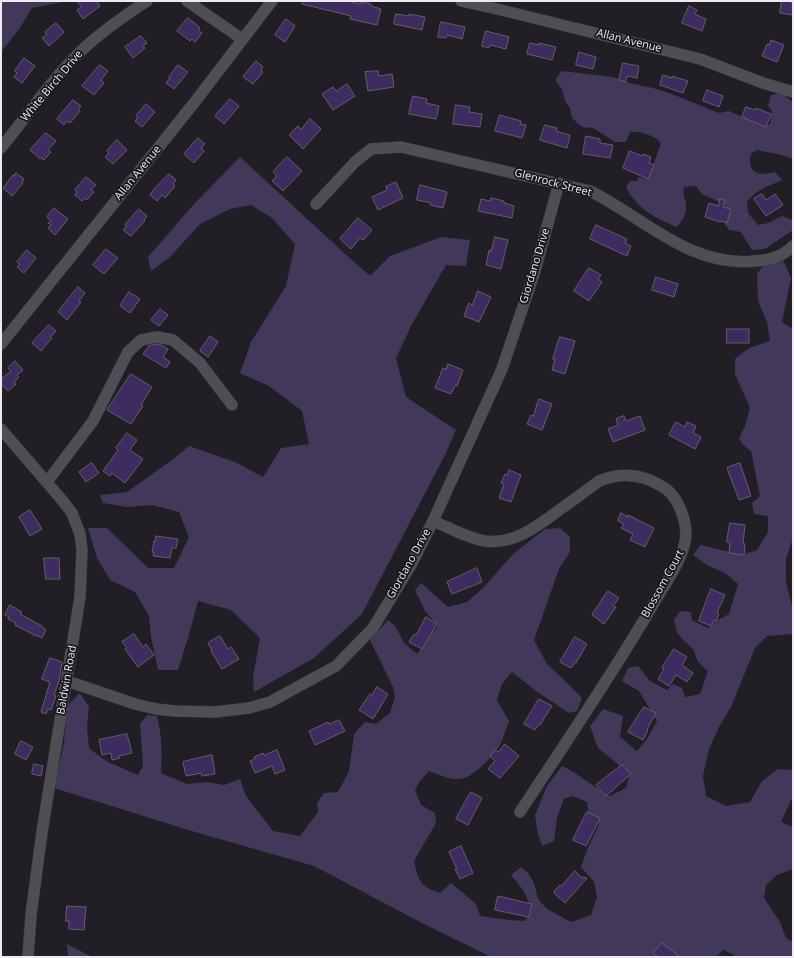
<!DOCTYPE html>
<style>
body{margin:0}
#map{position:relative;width:794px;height:958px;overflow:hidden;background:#211f25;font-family:"Open Sans",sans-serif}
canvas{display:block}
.frame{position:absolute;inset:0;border:2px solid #ecebf0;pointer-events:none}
</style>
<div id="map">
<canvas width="794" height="958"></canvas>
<div class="frame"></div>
</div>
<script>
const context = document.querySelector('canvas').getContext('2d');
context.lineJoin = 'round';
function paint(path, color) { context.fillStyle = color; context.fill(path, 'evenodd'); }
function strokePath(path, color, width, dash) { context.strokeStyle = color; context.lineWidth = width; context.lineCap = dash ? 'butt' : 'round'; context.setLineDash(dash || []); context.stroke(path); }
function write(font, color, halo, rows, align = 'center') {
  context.font = font + ' "Open Sans",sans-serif'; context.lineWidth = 3.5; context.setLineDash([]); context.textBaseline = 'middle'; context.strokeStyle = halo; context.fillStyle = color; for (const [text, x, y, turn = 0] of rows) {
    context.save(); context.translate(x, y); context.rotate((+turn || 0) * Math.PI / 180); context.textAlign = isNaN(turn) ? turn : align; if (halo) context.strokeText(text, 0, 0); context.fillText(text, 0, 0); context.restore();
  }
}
paint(new Path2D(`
 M1 1H68L32 8 19 29 1 52Z
 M562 71 613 77 629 83 653 88 672 94 719 113 729 111 763 126 770 124 772 111 768 106 771 95 781 93 793 102V159C782 154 769 153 757 150L751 154C747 174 758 176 775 172L782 180C765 188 760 187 747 202L748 213 758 225 768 223 782 216 792 220 793 230 765 249 752 250 741 232 729 230 725 224 726 209 724 204 702 194 696 186 684 187C682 196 686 198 686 206 687 214 682 221 677 227 659 221 632 205 626 186L631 181H637L639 177 648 180 661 143C654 135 640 131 630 132L626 142H615L593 128 582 127 572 118 570 108 565 101 562 89 555 80Z
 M240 157 343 252 370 276 390 256 441 237 470 240 466 266 446 265 412 324 396 358 406 397 456 430 445 455 362 614 314 658 254 692 253 677 260 638 231 610 198 601 188 638 178 670H158L151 637 149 616 135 592 110 580 97 558 88 528H107L148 568H174L189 537 179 512 152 505 127 507 103 503 100 495 127 492 172 460 189 446 235 462 263 477 281 448 309 444 302 411 269 386 240 373 251 342 286 286 295 244 272 218 251 205 230 209 200 224 170 257 151 271 148 257 195 203Z
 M783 260 791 278 782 322 793 329V538L786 559V582L792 606 793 634 767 636 755 648 731 707 719 727 709 749 703 776 706 796 726 806 750 802 762 781 778 769 793 770V796L781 822 793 827V869L777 875 766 885 764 898 780 922 786 938 793 942V957H738L723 950 716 957H491L420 922 314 866 195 832 54 788 64 743 67 706 80 693 89 707 87 728 89 748 106 761 138 775 143 766 140 724 147 715 157 716C162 735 162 754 161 773L187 784 207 782 224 785 240 779 246 796 273 831 300 836 318 812 317 803 324 793 338 792 349 771 354 734 365 722 376 724 390 713 395 697 393 687 370 640 388 620 395 626 404 643 417 654 438 626 425 611 415 590 421 583 448 607 467 602 484 587 513 554 545 529 560 528 570 537V552L559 569 534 640 547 664 562 678 582 698 577 711 569 713 536 691 512 672 502 684 497 700 509 721C506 729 503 739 499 747 492 757 472 779 459 779 449 780 438 774 429 771L420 781 415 790 421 805 435 813 436 823 414 861C419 882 420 886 440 893L451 883 476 904 480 916 509 920 525 921 532 909 523 890 511 875 521 867 528 873 534 883 538 899 547 909 571 922 591 915 597 897 594 882 581 867 587 850 599 824 589 816 587 802 573 796 564 799 557 818 554 841 542 846 537 830 535 815 547 786 562 766C579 774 594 787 610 796L626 788 630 774 598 748 590 726 603 709 623 716 620 737 637 751 647 739 657 721 639 691 622 681 628 668 638 666 650 681 667 690 673 684 682 688 685 697 700 694 708 671 698 662 693 649 682 639 677 632 674 620 680 611 691 612 692 620 708 628 716 621 729 614 738 584 725 573 707 565 693 555 701 545 742 555 757 550 768 532V516L754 514 752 503 760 496 751 451 742 444 739 438 745 426 750 408 735 374V359L749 348 770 341 767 322 758 301 757 274 765 263Z
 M67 944 92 957H68Z`), '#423859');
const building = new Path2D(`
 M77 1H96L100 6 83 19 77 10 81 7Z
 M303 1H348L361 4V2L371 4V6L381 9 377 25 350 19 351 16 302 4Z
 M782 1H790V2L793 3V15L780 13Z
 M689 6 697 10 695 14 706 19 702 31 682 23Z
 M396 14 409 16V14L425 17 422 30 394 24Z
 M188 18 197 25 200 28 198 30 202 33 195 42 192 39 190 41 177 31Z
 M286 19 295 26 285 42 275 35Z
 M441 22 465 27 462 39 447 35 446 38 438 37Z
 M56 23 64 32 49 46 42 38 47 34 45 32Z
 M486 31 509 37 506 49 490 45 489 48 482 46Z
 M141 36 147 43 143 46 145 48 133 58 125 47Z
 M771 40 784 45 777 62 762 56 767 44 769 45Z
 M530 43 539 45V43L556 47 552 60 527 54Z
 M579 52 596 57 593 69 576 65Z
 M24 58 35 66 22 83 14 77 17 73 15 71Z
 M256 61 263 67 261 70 263 72 253 84 243 77Z
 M623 63 639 66 637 78 627 76 626 82 619 80Z
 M100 65 108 71 101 80 104 83 94 95 82 86Z
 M178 65 188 72 174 89 166 83 170 78 169 77Z
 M378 71 379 76 392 74 394 87 368 91 365 72Z
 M663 75 672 78V76L688 81 683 93 660 85Z
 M347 84 355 96 333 110 322 94 333 87 336 91Z
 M707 90 723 96 719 107 703 101Z
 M413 96 427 99 426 103 439 106 436 119 409 114Z
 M230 99 239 106 224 124 215 116Z
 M73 100 81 106 78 110 80 111 70 123 67 121 64 125 57 119Z
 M146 104 155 112 142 127 135 121 138 118 136 116Z
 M456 105 470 107 469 112 482 114 480 127 453 124Z
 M746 107 755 110 756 108 771 114 766 127 742 117Z
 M500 115 521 121 520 124 526 125 522 138 495 131Z
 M310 119 321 129 303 149 289 135 298 126 301 129Z
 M545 125 557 128 556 131 570 135 567 148 540 140Z
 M46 133 56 141 48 150 51 152 44 160 42 158 40 159 30 150Z
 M586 136 600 139V143L613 145 610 158 583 154Z
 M198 138 205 144 201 148 204 151 194 163 184 154Z
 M117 140 127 150 113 164 105 157 109 153 107 151Z
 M630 151 642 156 643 154 651 157 649 163 654 165 648 179 623 168Z
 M287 157 302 171 283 191 272 181 277 176 273 172Z
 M16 173 24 179 22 182 23 183 12 196 3 188 13 175 14 176Z
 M169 174 176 180 173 184 175 186 165 198 162 195 157 201 150 195 154 189Z
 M86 177 96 185 91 190 94 192 87 200 85 198 82 201 75 195 77 192 75 190Z
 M396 182 403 198 378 210 372 197 387 190 386 187Z
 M420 185 447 192 443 208 430 205 431 203 417 200Z
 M762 194 766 200 775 194 783 205 766 216 754 199Z
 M491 198 504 201V203L514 206 512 218 478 211 481 199 490 201Z
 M720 199 725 200 723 207 731 209 727 223 721 221 720 222 705 217 709 203 718 206Z
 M54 208 68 219 55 235 48 228 51 225 48 223 51 221 47 217Z
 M139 209 147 216 144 220 145 221 131 236 123 230 127 226 125 225Z
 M358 218 372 230 363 240 360 238 351 249 340 239Z
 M596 225 627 239 625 243 631 246 627 256 590 239Z
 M495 237 508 240 501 269 486 265 489 250 491 251Z
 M106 249 118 258 104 274 93 265Z
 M27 250 36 258 24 273 17 267 20 264 17 262Z
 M589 268 601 275 598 279 602 282 589 301 574 291Z
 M656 277 678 284 674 297 652 290Z
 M78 287 85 293 79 301 81 302 67 320 58 312Z
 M478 291 491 297 479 322 464 316 469 303 472 305Z
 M129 292 140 299 130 313 120 306Z
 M160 309 168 315 159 326 151 320Z
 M49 325 56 331 50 337 52 338 41 351 32 343Z
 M727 329H749V343H727Z
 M210 336 218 342 208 357 200 351Z
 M560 337 575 341 565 374 552 370 555 359H553Z
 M157 344 161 345 168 349 163 357 170 362 166 368 143 354 149 346Z
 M15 361 23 370 17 375 19 377 14 382 16 384 8 391 1 384V379L11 371 8 368Z
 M448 364 463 370 457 386H455L451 394 435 388 443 368 446 369Z
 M131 374 152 387 141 405 143 406 131 424 107 410Z
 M539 399 552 404 542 430 527 424 531 415 533 416Z
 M624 416 626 421 640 416 645 430 613 442 608 429 618 425 616 419Z
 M676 422 685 427 687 422 696 426 693 433 701 437 695 449 669 435Z
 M127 433 137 440 130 450 143 459 125 483 112 473 110 476 103 471 118 450 116 448Z
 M92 463 99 473 86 482 79 472Z
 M740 463 751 496 739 500 727 468Z
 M509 470 521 475 511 502 499 498 504 484 501 483 505 474 507 475Z
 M30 510 42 529 30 536 19 517Z
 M621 513 628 517V515L654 528 645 547 630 540 633 534 621 528 624 524 618 521Z
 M730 523 745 525 743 543 745 544 744 555 729 553 730 542H727Z
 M156 536 178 539 176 548H172L170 558 153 556 154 552H152L154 541H155Z
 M44 558H59L60 579H46Z
 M477 568 482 582 452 594 447 582Z
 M711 589 725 595 717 613 719 614 716 621 714 620 711 626 699 621Z
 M608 591 619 598 613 606 616 607 604 624 592 615Z
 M10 605 22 612 20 614 42 626V627L46 630 42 638 36 635V636L15 625 16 623 8 619 9 617 5 615Z
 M426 617 437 624 422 649 409 642 414 634 416 635Z
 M134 634 143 647 146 644 154 655 138 667 125 649 127 648 122 642Z
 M220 636 228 649 231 647 239 659 222 669 211 651 212 650 208 643Z
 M575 637 587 644 576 663 575 662 571 668 560 662Z
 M674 649 687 657 682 665 693 673 687 682 676 675 669 686 658 679 664 669 662 668Z
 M50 658 62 662 59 681 54 695 56 696 51 710 48 709 46 714 41 712 50 682 42 679Z
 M377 687 388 694 373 719 359 710 370 694 372 695Z
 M539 699 552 706 540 725 539 724 535 730 524 724Z
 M644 707 656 713 647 729 648 730 643 740 628 732Z
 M339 720 345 731 315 745 309 731 328 722 329 724Z
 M127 734 132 753 119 756 120 758 112 760 111 753 102 755 99 740Z
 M21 741 33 747 26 760 15 754Z
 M505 744 519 756 500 778 488 769 495 761 490 756 495 750 498 752Z
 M277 750 285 770 275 774 272 766 255 773 250 761 255 759 254 757 263 753 264 755Z
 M212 755 215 774 202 776 201 773 186 776 183 762Z
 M34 764 43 766 41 776 32 774Z
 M622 765 631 774 606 796 596 785Z
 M471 792 482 798 468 825 456 819Z
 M587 812 600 818 586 846 573 840Z
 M461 846 473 873 460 879 455 869H457L449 852Z
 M575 871 581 877 587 878 565 903 554 893V891L560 885 561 886Z
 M498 896 532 904 529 917 495 910Z
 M67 906 86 907 84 930 69 929V921H66Z
 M662 943 680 957H658L653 953Z`);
paint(building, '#3e2c60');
strokePath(building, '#615f67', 1);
const minor = new Path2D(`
 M187 1 242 39
 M461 1 493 8 700 59 763 83 793 92
 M1 148C27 116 51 80 81 51 101 32 124 16 147 1
 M316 204 355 162 371 149 401 147 590 191C643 217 690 268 755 261 770 260 782 257 793 246
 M1 344 194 103 272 1
 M1 429 62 500 72 513 80 534 82 550 80 597 42 832 31 915 28 957
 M47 482 93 421 128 352 141 340 157 337 173 340 200 363 232 405
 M433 521C450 528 467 538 485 541 515 545 539 525 562 508 575 499 587 490 599 481 621 472 643 474 663 487 680 497 690 528 684 546 679 565 661 590 651 608 610 678 564 745 520 812
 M67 681 135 704 156 709 175 711 215 712 249 708 270 702 336 666 373 628 411 565 433 521 502 369 535 271 559 183`);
strokePath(minor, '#3c3b40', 12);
strokePath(minor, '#4f4e55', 11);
write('11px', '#ecebf0', '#17161c', [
 ["Allan Avenue",629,41,14],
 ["White Birch Drive",52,86,-50],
 ["Allan Avenue",138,173,-51],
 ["Glenrock Street",553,183,15],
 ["Giordano Drive",535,266,-73],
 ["Giordano Drive",409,564,-61],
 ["Blossom Court",663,584,-61],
 ["Baldwin Road",67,680,-80]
]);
</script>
